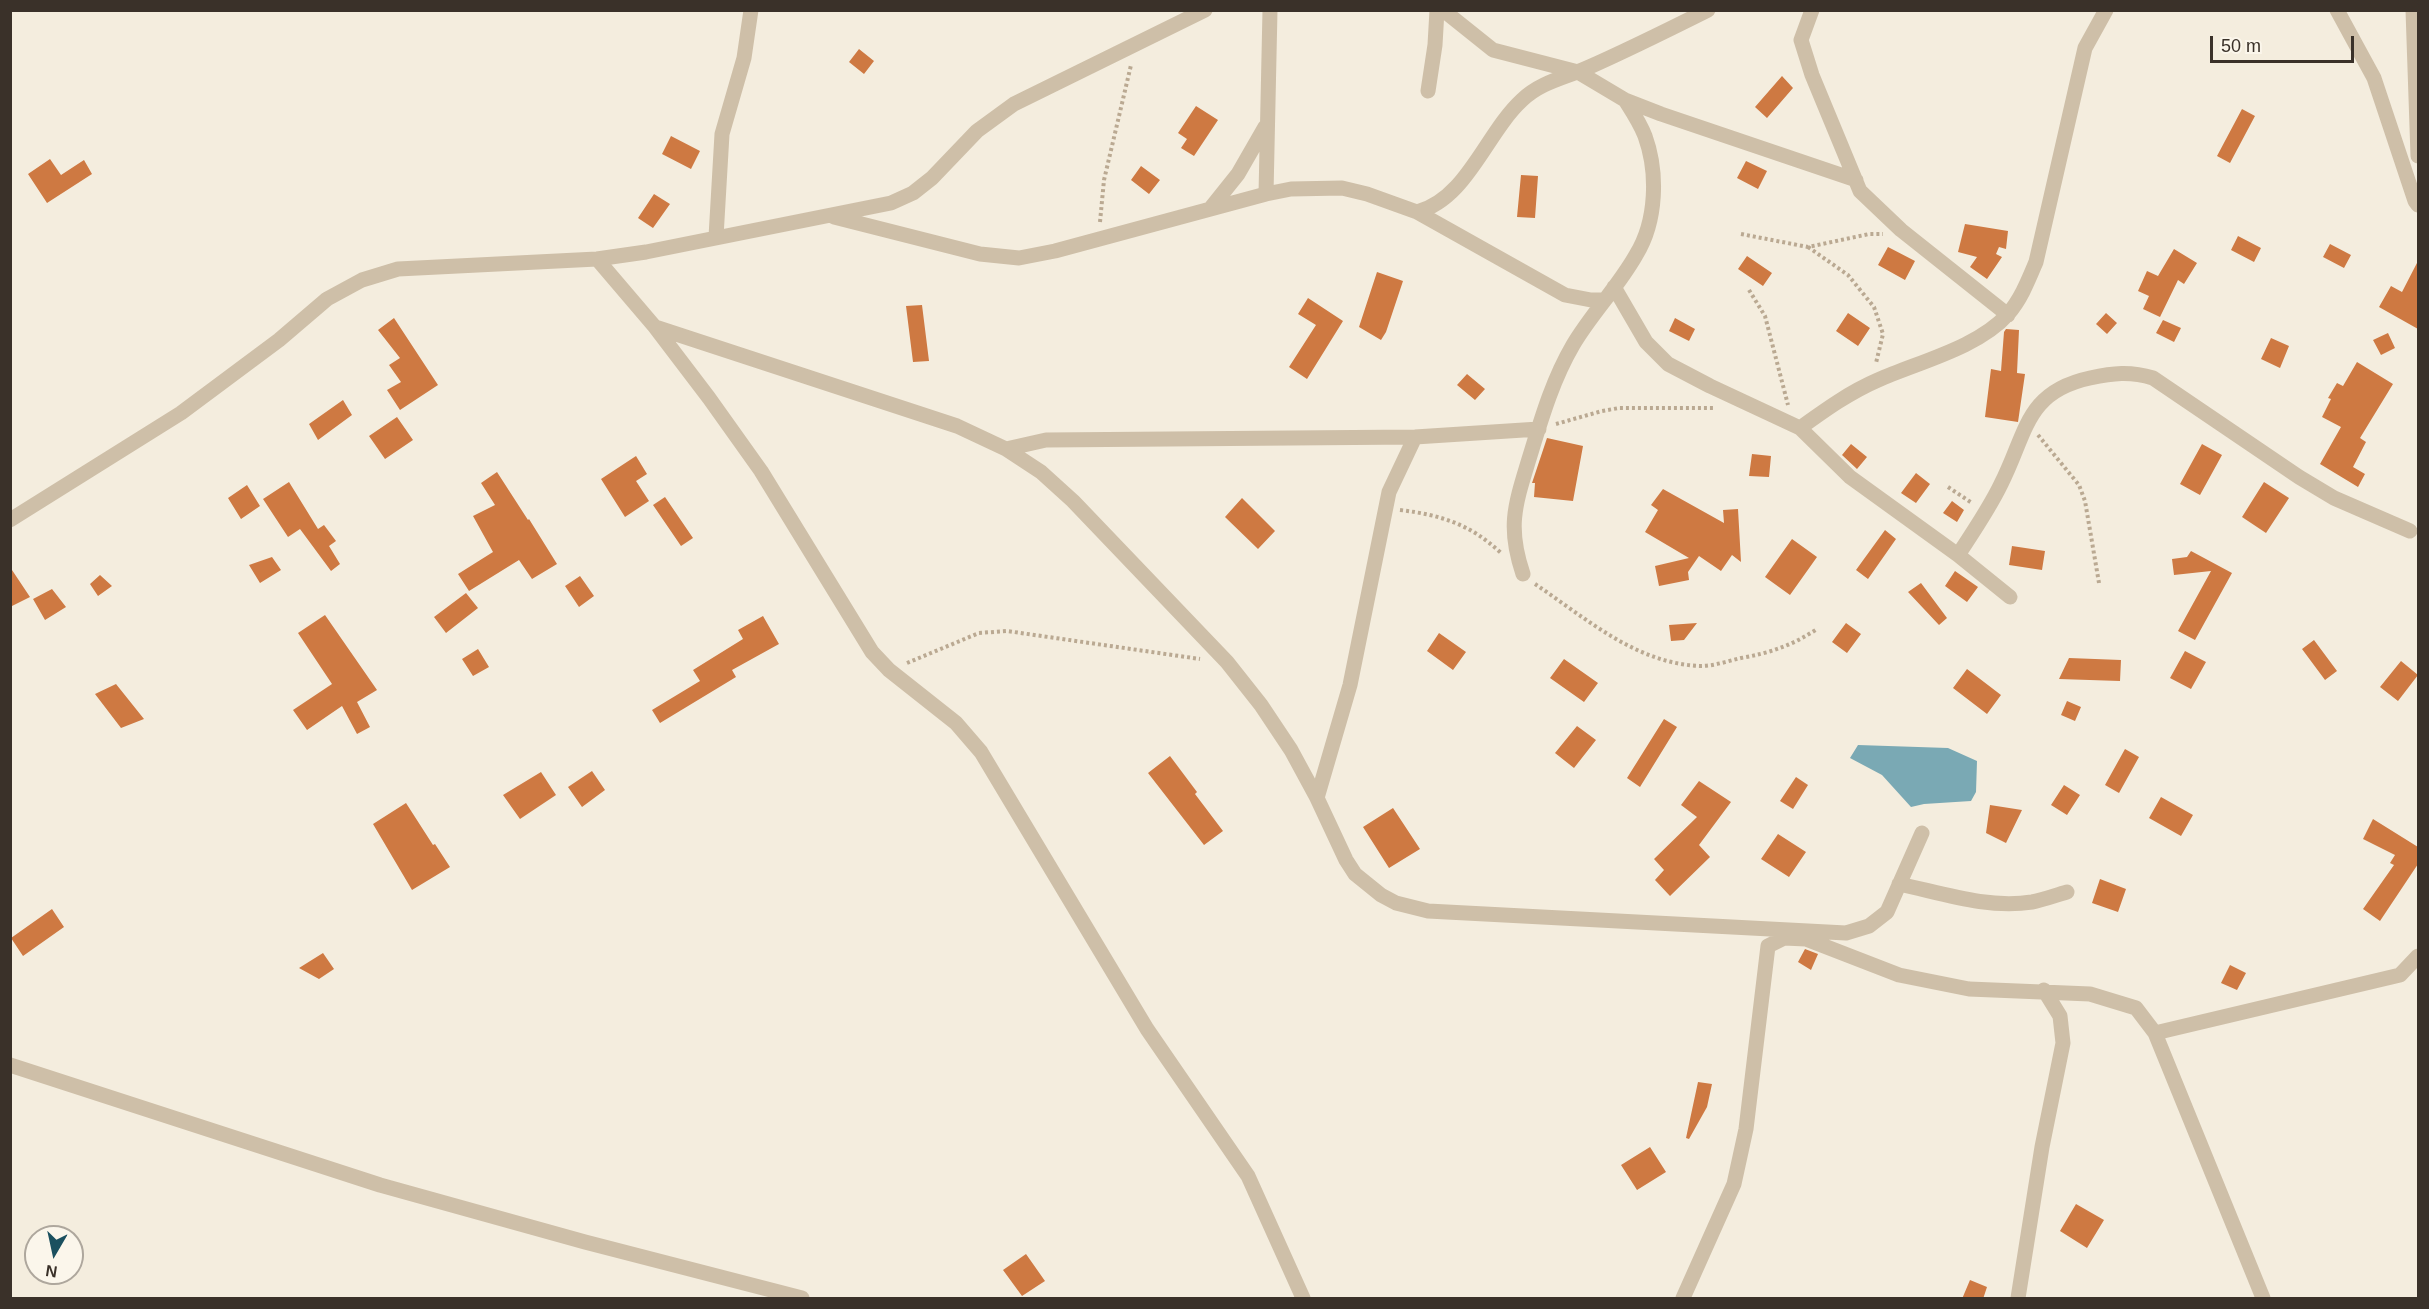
<!DOCTYPE html>
<style>
body{margin:0}
#map{position:relative;width:2429px;height:1309px;overflow:hidden;background:#f4edde;font-family:Arial,sans-serif}
canvas{display:block}
.frame{position:absolute;inset:0;border:12px solid #3a3129;pointer-events:none}
.north{position:absolute;left:24px;top:1225px;width:60px;height:60px;box-sizing:border-box;background:#fbf6eb;border:2px solid #aea79d;border-radius:50%;rotate:189deg;font-size:16px;font-weight:700;line-height:24px;text-align:center;color:#3a3129}
.north::after{content:'';display:block;margin:auto;width:21px;height:27px;background:#1b505f;clip-path:polygon(50% 0,100% 100%,50% 72%,0 100%)}
.scale{position:absolute;left:2210px;top:36px;width:144px;height:27px;box-sizing:border-box;border:3px solid #3a3129;border-top:0;padding-left:8px;font-size:18px;line-height:21px;white-space:nowrap;color:#3a3129;-webkit-text-stroke:4px #fbf6eb;paint-order:stroke}
</style>
<div id="map">
<canvas width="2429" height="1309"></canvas>
<div class="frame"></div>
<div class="north">N</div>
<div class="scale">50 m</div>
</div>
<script>
const context = document.querySelector('canvas').getContext('2d');
context.lineJoin = 'round';
function paint(path, color) { context.fillStyle = color; context.fill(path, 'evenodd'); }
function strokePath(path, color, width, dash) { context.strokeStyle = color; context.lineWidth = width; context.lineCap = dash ? 'butt' : 'round'; context.setLineDash(dash || []); context.stroke(path); }
paint(new Path2D(`
 M1858 745 1948 748 1977 761 1976 792 1971 801 1924 804 1911 807 1882 775 1850 758Z`), '#7aa9b4');
paint(new Path2D(`
 M859 49 874 61 864 74 849 62Z
 M1782 76 1793 88 1767 118 1755 107Z
 M1196 106 1218 120 1194 156 1181 148 1187 139 1178 133Z
 M2242 109 2255 116 2230 163 2217 156Z
 M671 136 700 151 691 169 662 154Z
 M50 159 61 175 84 160 92 174 47 203 28 174Z
 M1746 161 1767 171 1758 189 1737 178Z
 M1141 166 1160 180 1149 194 1131 180Z
 M1521 175 1538 176 1535 218 1517 217Z
 M654 194 670 204 653 228 638 218Z
 M1965 224 2008 231 2006 249 1999 247 1996 254 2002 257 1987 279 1970 267 1977 257 1958 252Z
 M2238 236 2261 248 2254 262 2231 250Z
 M2330 244 2351 255 2344 268 2323 257Z
 M1888 247 1915 261 1905 280 1878 265Z
 M2174 249 2197 263 2184 284 2178 280 2160 317 2143 309 2149 296 2138 291 2147 271 2158 276Z
 M1747 256 1772 273 1763 286 1738 269Z
 M2418 261V329L2379 307 2391 286 2402 292Z
 M1377 272 1403 281 1386 332 1381 340 1359 327Z
 M1308 298 1343 321 1307 379 1289 367 1316 325 1298 314Z
 M922 305 929 361 913 362 906 306Z
 M1848 313 1870 328 1858 346 1836 331Z
 M2106 313 2117 323 2107 334 2096 324Z
 M394 318 438 385 400 410 387 390 401 382 389 365 400 358 378 330Z
 M1675 318 1695 329 1689 341 1669 331Z
 M2163 320 2181 328 2174 342 2156 333Z
 M2006 329 2019 330 2017 373 2025 374 2018 422 1985 417 1991 369 2001 371 2004 332Z
 M2388 333 2395 348 2381 355 2373 340Z
 M2271 338 2289 346 2280 368 2261 359Z
 M2357 362 2393 384 2360 438 2366 442 2353 467 2365 474 2358 487 2320 464 2341 427 2322 417 2331 399 2328 398 2337 383 2343 386Z
 M1467 374 1485 389 1475 400 1457 385Z
 M343 400 352 415 318 440 309 424Z
 M397 417 413 440 385 459 369 436Z
 M1547 438 1583 446 1573 501 1534 497 1535 483H1532Z
 M1851 444 1867 457 1857 469 1842 455Z
 M2202 444 2222 455 2200 495 2180 484Z
 M1752 454 1771 456 1769 477 1749 476Z
 M636 456 647 474 636 481 649 501 625 517 601 479Z
 M497 472 528 520 529 519 557 564 532 579 519 560 469 591 458 574 493 552 473 516 495 505 481 483Z
 M1916 473 1930 484 1916 503 1901 493Z
 M289 482 318 529 324 525 336 541 329 546 340 564 331 571 300 529 288 537 263 499Z
 M2264 482 2289 498 2266 533 2242 517Z
 M247 485 260 506 241 519 228 498Z
 M1663 489 1724 523 1723 510 1738 509 1741 562 1732 555 1721 571 1699 556 1688 572 1689 580 1659 586 1655 566 1689 558 1645 532 1658 510 1651 505Z
 M665 497 693 538 681 546 653 505Z
 M1242 498 1275 531 1258 549 1225 517Z
 M1952 501 1964 510 1957 522 1943 513Z
 M1885 530 1896 539 1868 579 1856 570Z
 M1792 539 1817 557 1790 595 1765 577Z
 M2012 546 2045 551 2042 570 2009 565Z
 M2191 551 2232 573 2195 640 2178 631 2211 571 2174 575 2172 559 2187 557Z
 M272 557 281 570 260 583 249 565Z
 M10 567 30 597 10 607Z
 M1955 571 1978 587 1967 602 1945 586Z
 M100 575 112 586 98 596 90 584Z
 M580 576 594 596 579 607 565 586Z
 M1921 583 1947 618 1939 625 1908 592Z
 M52 589 66 607 45 620 33 599Z
 M466 593 478 608 446 633 434 617Z
 M325 615 377 690 357 702 370 727 357 734 342 706 307 730 293 710 332 684 298 633Z
 M763 616 779 644 732 670 736 677 660 723 652 710 700 681 693 670 743 639 738 630Z
 M1697 623 1684 640 1671 641 1669 625Z
 M1846 623 1861 634 1847 653 1832 642Z
 M1439 633 1466 652 1453 670 1427 651Z
 M2314 640 2337 671 2325 680 2302 649Z
 M478 649 489 667 473 676 462 659Z
 M2185 651 2206 662 2191 689 2170 678Z
 M2069 658 2121 660 2120 681 2059 679Z
 M1564 659 1598 683 1584 702 1550 678Z
 M2401 661 2418 675 2398 701 2380 687Z
 M1967 669 2001 695 1987 714 1953 688Z
 M116 684 144 719 121 728 95 694Z
 M2067 701 2081 707 2075 721 2061 715Z
 M1664 719 1677 727 1640 787 1627 778Z
 M1577 726 1596 740 1574 768 1555 753Z
 M2125 749 2139 757 2119 793 2105 785Z
 M1170 756 1197 792 1195 794 1223 831 1204 845 1148 773Z
 M592 771 605 790 582 807 568 787Z
 M541 772 556 795 520 819 503 795Z
 M1796 777 1808 785 1793 809 1780 801Z
 M1699 781 1731 802 1699 845 1710 857 1670 896 1655 880 1664 870 1654 859 1697 817 1681 805Z
 M2064 785 2080 795 2067 815 2051 805Z
 M2161 797 2193 815 2181 836 2149 818Z
 M406 803 433 845 435 844 450 867 412 890 373 824Z
 M1990 805 2022 810 2006 843 1986 833Z
 M1393 808 1420 849 1389 868 1363 827Z
 M2373 819 2418 847V864L2380 921 2363 909 2394 865 2390 863 2395 855 2363 839Z
 M1778 834 1806 852 1789 877 1761 859Z
 M2100 879 2126 889 2118 912 2092 903Z
 M52 909 64 927 23 956 11 938Z
 M1805 949 1818 954 1811 970 1798 962Z
 M323 953 334 969 319 979 299 968Z
 M2230 965 2246 973 2237 990 2221 983Z
 M1698 1082 1712 1084 1707 1107 1689 1139 1686 1138Z
 M1650 1147 1666 1172 1637 1190 1621 1165Z
 M2076 1204 2104 1220 2087 1248 2060 1231Z
 M1026 1254 1045 1281 1022 1296 1003 1270Z
 M1970 1280 1987 1287 1983 1299H1962Z`), '#ce7942');
strokePath(new Path2D(`
 M1100 222 1104 180 1131 65
 M1741 234 1808 247 1869 234H1883
 M1808 247 1848 275 1874 307 1883 334 1876 363
 M1749 290 1765 316 1788 405
 M1556 424 1602 411 1619 408H1715
 M2038 435 2079 485 2085 501 2099 583
 M1948 487 1972 503
 M1400 510C1441 515 1470 524 1501 553
 M1535 584C1586 618 1636 664 1701 666 1714 666 1728 661 1741 658 1770 653 1793 645 1817 629
 M907 663 979 633 1007 631 1200 659`), '#baa992', 4, [3, 3]);
strokePath(new Path2D(`
 M1443 10 1493 50 1578 72 1625 100 1661 114 1856 180
 M1812 10 1801 40 1812 75 1860 191 1901 230 2008 315
 M2337 10 2374 78 2415 201 2418 205
 M2413 10 2418 156
 M1428 91 1435 45 1437 10
 M1266 194 1270 10
 M1210 209 1238 174 1265 127
 M1417 212C1467 199 1486 133 1522 100 1541 82 1564 78 1587 68 1628 50 1668 30 1708 10
 M834 217 980 254 1019 258 1055 251 1266 194 1291 189 1342 188 1367 194 1417 212 1565 295 1591 300H1604
 M716 237 722 134 744 58 751 10
 M597 259 655 327 709 398 761 471 872 652 889 670 956 723 981 752 1147 1029 1248 1176 1303 1298
 M1614 287 1646 342 1668 364 1710 386 1800 428 1850 477 1958 555 2010 597
 M655 327 957 426 1006 449 1041 472 1073 501 1227 662 1261 705 1291 750 1317 798 1346 860 1355 874 1381 895 1396 903 1428 911 1846 933 1869 926 1887 912 1922 833
 M1800 428C1825 410 1850 392 1878 380 1918 362 1978 348 2008 314 2021 299 2028 281 2036 262L2085 48 2106 10
 M1006 449 1046 440 1415 437 1539 429
 M10 520 181 413 279 340 327 299 362 280 398 269 597 259 646 252 891 203 913 193 932 178 977 131 1014 104 1205 10
 M1958 555C1973 532 1989 509 2001 484 2027 433 2025 392 2090 378 2113 373 2130 371 2153 378L2299 477 2334 498 2410 531
 M1523 574C1507 527 1515 505 1529 459 1541 420 1552 381 1573 345 1592 313 1618 287 1636 255 1657 221 1658 172 1645 136 1640 123 1632 111 1625 100
 M1317 798 1350 685 1389 492 1415 437
 M1899 884C1942 893 1987 909 2032 902 2043 900 2056 895 2067 892
 M2155 1033 2400 975 2418 956
 M10 1065 380 1185 585 1242 802 1298
 M1683 1298 1734 1184 1746 1129 1768 946 1784 938 1806 939 1899 975 1969 989 2090 994 2136 1008 2155 1033 2263 1298
 M2018 1298 2042 1147 2063 1043 2060 1016 2044 990`), '#cebfa8', 15);
</script>
